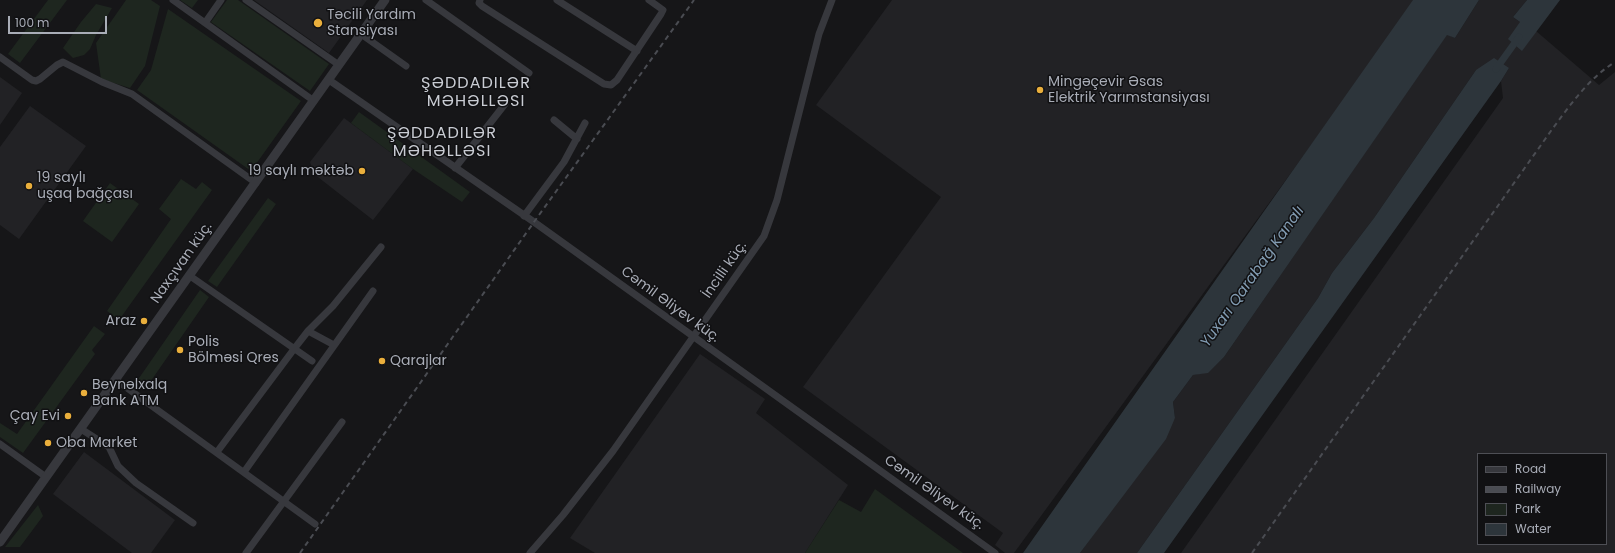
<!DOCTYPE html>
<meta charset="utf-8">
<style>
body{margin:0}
#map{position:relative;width:1615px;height:553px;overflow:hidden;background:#161618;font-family:Poppins,sans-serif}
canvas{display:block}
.legend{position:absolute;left:1477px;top:453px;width:130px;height:92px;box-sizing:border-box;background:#111113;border:1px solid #4e4f55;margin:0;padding:5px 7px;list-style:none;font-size:12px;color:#a9adb7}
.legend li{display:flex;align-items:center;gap:8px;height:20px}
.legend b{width:20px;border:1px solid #4e4f55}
.scale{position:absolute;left:8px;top:16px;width:99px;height:18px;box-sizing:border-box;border:2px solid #a9adb7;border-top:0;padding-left:5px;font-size:12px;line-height:14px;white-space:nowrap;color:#a9adb7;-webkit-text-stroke:3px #111113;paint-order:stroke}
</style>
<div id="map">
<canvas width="1615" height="553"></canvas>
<ul class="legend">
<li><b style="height:5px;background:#37383d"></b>Road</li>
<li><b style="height:5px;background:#4a4c52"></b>Railway</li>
<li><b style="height:11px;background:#1e261f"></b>Park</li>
<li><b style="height:11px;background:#2d353b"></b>Water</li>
</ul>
<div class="scale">100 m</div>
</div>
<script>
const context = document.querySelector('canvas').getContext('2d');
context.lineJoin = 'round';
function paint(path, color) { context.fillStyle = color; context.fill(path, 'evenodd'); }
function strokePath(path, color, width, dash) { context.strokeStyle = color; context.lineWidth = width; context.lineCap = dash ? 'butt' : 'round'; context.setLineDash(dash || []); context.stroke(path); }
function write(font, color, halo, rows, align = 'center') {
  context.font = font + ' Poppins,sans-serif'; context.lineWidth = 3; context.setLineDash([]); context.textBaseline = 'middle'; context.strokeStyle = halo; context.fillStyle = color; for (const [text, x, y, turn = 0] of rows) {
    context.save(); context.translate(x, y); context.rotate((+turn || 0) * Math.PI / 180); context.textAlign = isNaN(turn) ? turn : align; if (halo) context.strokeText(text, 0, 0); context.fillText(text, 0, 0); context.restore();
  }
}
paint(new Path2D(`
 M254 0H367L329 53Z
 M892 0H1417L1014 553H1005L995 545 1003 533 803 387 941 197 816 105Z
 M1479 0H1527L1513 17 1520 22 1522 50 1536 31 1599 85 1615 72V553H1181L1503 98 1501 81 1509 68 1476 70 1374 218 1332 273 1318 298 1137 553H1080L1117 502 1175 418 1173 402 1193 375 1208 372 1224 357 1447 34 1455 38ZM1478 454H1606V544H1478Z
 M0 77 22 93 0 125Z
 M30 106 86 146 19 239 0 225V147Z
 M344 118 413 169 373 220 314 174 310 162Z
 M700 354 765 399 756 413 848 485 805 553H595L570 538Z
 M84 452 175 520 151 553H132L53 494Z`), '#222225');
paint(new Path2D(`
 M48 0H67L20 63 8 54Z
 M126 0H151L160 6 145 66 130 88 101 79 96 43Z
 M180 0H198L192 8Z
 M227 0H238L329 64 310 91 211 22Z
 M96 4 112 8 96 35 90 49 84 55 73 58 63 48 81 22Z
 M168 9 301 101 251 171 137 90 151 70Z
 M359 112 470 192 462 202 413 169 351 123Z
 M181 179 196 189 202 182 212 190 119 320 107 311 171 219 159 209Z
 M110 183 139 204 112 242 83 221Z
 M268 198 276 204 217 287 208 281Z
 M200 290 209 297 146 388 137 381Z
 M94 326 105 334 92 350 95 354 23 453 0 437V423L17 434Z
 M875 489 963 553H805L839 500 861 512Z
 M38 505 43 516 20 547H5Z`), '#1e261f');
paint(new Path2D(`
 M1413 0H1479L1455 38 1447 35 1224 357 1208 373 1193 375 1173 402 1175 418 1166 439 1080 553H1023Z
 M1527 0H1560L1522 51 1508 39 1520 22 1513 17Z
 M1494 58 1509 68 1501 81 1164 553H1137L1318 298 1332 273 1374 218 1476 70Z`), '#2d353b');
strokePath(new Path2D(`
 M1496 69 1519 37`), '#2d353b', 7);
strokePath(new Path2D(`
 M173 0 314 101
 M246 0 339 65
 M426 0 529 73
 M480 0 479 3 482 6 604 84 611 85 617 80 661 14 663 10 649 0
 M557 0 637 51
 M205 23 221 0
 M361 34 406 66
 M0 57 32 80 36 81 40 79 57 65 63 62 102 82 132 94 256 183
 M329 80 534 222 995 553
 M554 120 577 139
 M455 168 505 104
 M524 216 564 162 585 123
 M190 276 312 361
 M308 331 334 345
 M116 380 315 524
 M81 429 109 447 118 466 136 483 193 523
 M0 444 46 477
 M217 452 294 349 308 331 333 306 381 247
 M244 472 373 291
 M246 553 342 422
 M530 553 563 515 613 451 764 236 777 200 819 34 832 0`), '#37383d', 7);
strokePath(new Path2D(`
 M0 542 385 0`), '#37383d', 9);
strokePath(new Path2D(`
 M300 553 534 222 694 0
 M1252 553 1553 128C1571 104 1589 78 1615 62`), '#4a4c52', 2, [5, 4]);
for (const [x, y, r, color] of [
 [318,23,5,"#eaaf3c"],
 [1040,90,4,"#eaaf3c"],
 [362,171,4,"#eaaf3c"],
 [29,186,4,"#eaaf3c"],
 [144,321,4,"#eaaf3c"],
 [180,350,4,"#eaaf3c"],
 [382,361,4,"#eaaf3c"],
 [84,393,4,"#eaaf3c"],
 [68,416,4,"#eaaf3c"],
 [48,443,4,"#eaaf3c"]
]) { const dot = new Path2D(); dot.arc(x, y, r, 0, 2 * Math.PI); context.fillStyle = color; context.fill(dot); strokePath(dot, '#111113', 1.5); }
write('14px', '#a9adb7', '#111113', [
 ["Təcili Yardım",327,15],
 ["Stansiyası",327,31],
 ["Mingəçevir Əsas",1048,82],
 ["Elektrik Yarımstansiyası",1048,98],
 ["19 saylı məktəb",354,171,"right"],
 ["19 saylı",37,178],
 ["uşaq bağçası",37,194],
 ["Araz",136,321,"right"],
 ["Polis",188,342],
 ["Bölməsi Qres",188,358],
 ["Qarajlar",390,361],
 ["Beynəlxalq",92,385],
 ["Bank ATM",92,401],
 ["Çay Evi",60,416,"right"],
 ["Oba Market",56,443]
], 'left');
write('14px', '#a9adb7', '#111113', [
 ["Naxçıvan küç.",182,263,-55],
 ["İncilli küç.",725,270,-55],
 ["Cəmil Əliyev küç.",670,305,36],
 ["Cəmil Əliyev küç.",934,493,35]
]);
write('italic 15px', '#819bb1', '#111113', [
 ["Yuxarı Qarabağ Kanalı",1253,277,-55]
]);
context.letterSpacing = '1px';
write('16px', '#c9ccd3', '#111113', [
 ["ŞƏDDADILƏR",476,84],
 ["MƏHƏLLƏSI",476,102],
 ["ŞƏDDADILƏR",442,134],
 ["MƏHƏLLƏSI",442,152]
]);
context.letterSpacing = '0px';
</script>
